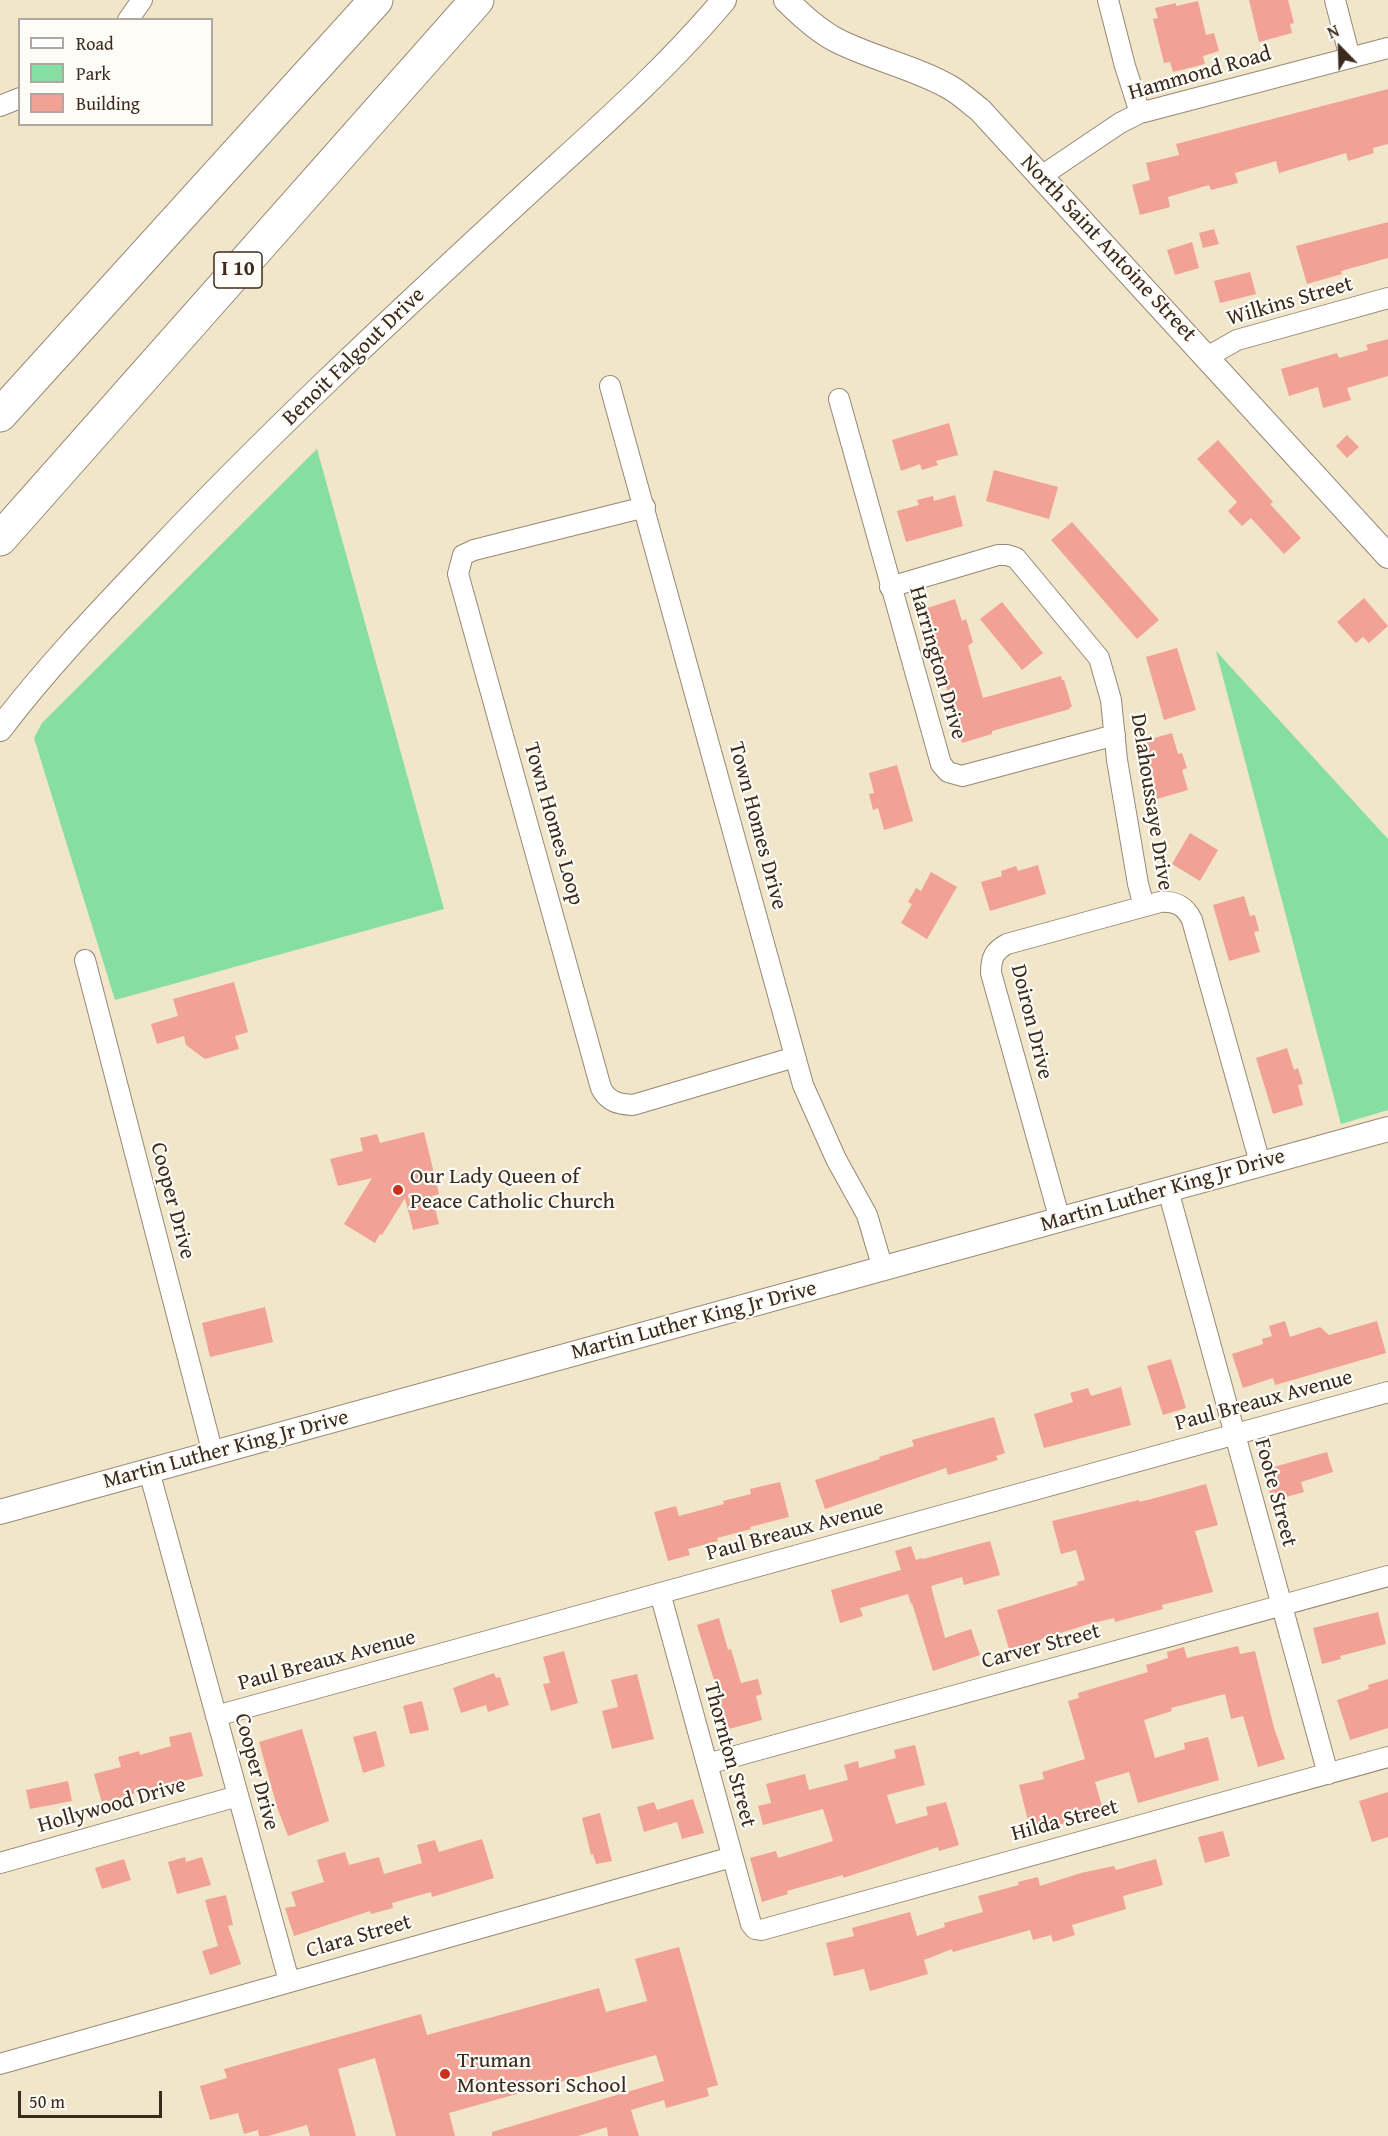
<!DOCTYPE html>
<style>
body{margin:0}
#map{position:relative;width:1388px;height:2136px;overflow:hidden;background:#f1e5ca;font-family:"Gentium Book Plus",serif}
canvas{display:block}
.legend{position:absolute;left:18px;top:18px;width:195px;height:108px;box-sizing:border-box;background:#fdfcf7;border:2px solid #afa8a0;margin:0;padding:8px 10px;list-style:none;font-size:18px;color:#3b2a1e}
.legend li{display:flex;align-items:center;gap:12px;height:30px}
.legend b{width:30px;border:2px solid #afa8a0}
.north{position:absolute;left:1310px;top:18px;width:60px;height:60px;-webkit-text-stroke:4px #fdfcf7;paint-order:stroke;rotate:337deg;font-size:16px;font-weight:700;line-height:24px;text-align:center;color:#3b2a1e}
.north::after{content:'';display:block;margin:auto;width:21px;height:27px;background:#3b2a1e;clip-path:polygon(50% 0,100% 100%,50% 72%,0 100%)}
.scale{position:absolute;left:18px;top:2091px;width:144px;height:27px;box-sizing:border-box;border:3px solid #3b2a1e;border-top:0;padding-left:8px;font-size:18px;line-height:21px;white-space:nowrap;color:#3b2a1e;-webkit-text-stroke:4px #fdfcf7;paint-order:stroke}
</style>
<div id="map">
<canvas width="1388" height="2136"></canvas>
<ul class="legend">
<li><b style="height:8px;background:#fff"></b>Road</li>
<li><b style="height:16px;background:#86dea2"></b>Park</li>
<li><b style="height:16px;background:#f2a195"></b>Building</li>
</ul>
<div class="north">N</div>
<div class="scale">50 m</div>
</div>
<script>
const context = document.querySelector('canvas').getContext('2d');
context.lineJoin = 'round';
function paint(path, color) { context.fillStyle = color; context.fill(path, 'evenodd'); }
function strokePath(path, color, width, dash) { context.strokeStyle = color; context.lineWidth = width; context.lineCap = dash ? 'butt' : 'round'; context.setLineDash(dash || []); context.stroke(path); }
function write(font, color, halo, rows, align = 'center') {
  context.font = font + ' "Gentium Book Plus",serif'; context.lineWidth = 4.5; context.setLineDash([]); context.textBaseline = 'middle'; context.strokeStyle = halo; context.fillStyle = color; for (const [text, x, y, turn = 0] of rows) {
    context.save(); context.translate(x, y); context.rotate((+turn || 0) * Math.PI / 180); context.textAlign = isNaN(turn) ? turn : align; if (halo) context.strokeText(text, 0, 0); context.fillText(text, 0, 0); context.restore();
  }
}
paint(new Path2D(`
 M317 449 444 909 115 1000 34 738 42 723Z
 M1216 651 1388 839V1110L1341 1124Z`), '#86dea2');
paint(new Path2D(`
 M1249 0H1288L1294 23 1290 24 1292 33 1259 42Z
 M1198 1 1206 35 1214 33 1219 51 1203 56 1205 64 1173 72 1170 62 1164 63 1153 19 1158 18 1155 8 1176 3V6Z
 M1388 89V144L1373 148 1374 153 1348 161 1346 153 1279 173 1276 161 1235 173 1238 183 1211 190 1209 185 1168 197 1170 207 1140 215 1132 185 1150 180 1146 163 1179 155 1176 144Z
 M1388 222V258L1341 271 1342 274 1307 284 1296 246Z
 M1214 229 1219 244 1203 248 1199 233Z
 M1192 242 1199 268 1175 275 1167 250Z
 M1250 272 1256 294 1220 303 1214 281Z
 M1388 339V376L1347 388 1351 400 1323 408 1318 387 1289 396 1281 369 1337 353 1339 358 1368 350 1366 345Z
 M949 423 958 455 936 461 938 465 922 470 920 464 901 471 892 440Z
 M1347 435 1359 447 1347 458 1336 446Z
 M1218 440 1273 502 1270 504 1301 538 1284 554 1251 518 1242 526 1228 511 1237 502 1197 459Z
 M994 470 1058 487 1049 519 986 501Z
 M955 495 963 526 906 542 897 511 919 505 917 500 933 496 934 501Z
 M1072 522 1159 620 1137 639 1051 540Z
 M1364 598 1388 626 1369 643 1363 637 1356 643 1337 622Z
 M955 599 962 621 966 619 973 642 968 646 983 698 1061 676 1062 680H1064L1072 707H1069L1070 709 992 731V734L962 743 924 609Z
 M1002 602 1043 653 1022 670 980 619Z
 M1177 648 1196 710 1164 720 1146 657Z
 M1172 733 1178 754 1182 753 1187 768 1182 770 1188 790 1157 799 1140 742Z
 M897 765 913 821 884 830 878 808 873 810 869 794 874 793 869 773Z
 M1190 833 1218 850 1200 881 1172 864Z
 M1038 865 1046 894 990 911 981 882 1002 876 1001 871 1016 866 1018 871Z
 M931 872 957 887 927 939 901 923 912 904 908 902 916 888 921 891Z
 M1244 896 1250 916 1255 915 1259 931 1254 932 1260 952 1229 961 1213 905Z
 M234 982 248 1032 235 1036 239 1049 205 1059 186 1045 184 1036 157 1044 151 1024 178 1016 173 999Z
 M1287 1048 1294 1070 1298 1068 1303 1084 1298 1085 1303 1105 1273 1114 1256 1058Z
 M424 1132 439 1194 432 1196 439 1224 413 1230 405 1198 382 1235 380 1234 375 1243 344 1224 372 1178 338 1186 330 1159 363 1151 360 1138 377 1134 380 1143Z
 M265 1307 273 1342 210 1357 202 1323Z
 M1285 1321 1290 1337 1320 1327 1329 1335 1377 1321 1386 1353 1275 1385 1273 1378 1243 1388 1232 1354 1263 1344 1262 1339 1272 1336 1269 1326Z
 M1171 1359 1186 1408 1163 1415 1147 1366Z
 M1121 1387 1131 1425 1044 1448 1034 1414 1073 1402 1070 1393 1088 1388 1091 1396Z
 M994 1417 1005 1453 996 1456 998 1460 948 1475 946 1468 825 1509 815 1480 880 1459 879 1457 914 1446 912 1440Z
 M1327 1452 1333 1472 1301 1482 1304 1492 1272 1501 1263 1470Z
 M780 1482 789 1517 750 1527 751 1529 717 1538 718 1541 688 1549 690 1555 668 1561 654 1512 676 1506 679 1516 724 1504 723 1501 751 1494 750 1489Z
 M1206 1484 1218 1525 1195 1531 1213 1592 1162 1605 1163 1609 1115 1622 1114 1618 1089 1624 1041 1639 1042 1643 1010 1652 997 1610 1078 1585 1077 1582 1085 1580 1076 1550 1061 1554 1052 1521 1139 1500V1502L1159 1497Z
 M990 1541 1000 1575 964 1585 962 1577 931 1586 945 1638 971 1629 980 1655 933 1671 912 1603 911 1604 908 1594 860 1608 863 1616 840 1623 831 1590 901 1570 895 1551 911 1546 916 1560 922 1558 923 1559Z
 M1378 1612 1386 1644 1340 1656 1341 1659 1322 1664 1313 1628Z
 M719 1618 728 1650 731 1649 741 1683 758 1679 762 1694 756 1696 762 1720 729 1729 697 1625Z
 M1238 1646 1240 1654 1255 1651 1274 1728 1285 1759 1258 1767 1243 1716 1231 1719 1225 1694 1171 1708 1172 1711 1144 1720 1155 1758 1185 1749 1184 1743 1208 1737 1219 1780 1138 1803 1129 1772 1095 1782 1104 1813 1031 1832 1019 1785 1044 1779 1042 1772 1085 1759 1068 1701 1079 1698 1078 1693 1148 1672 1146 1665 1168 1658 1167 1652 1184 1647 1187 1658Z
 M564 1651 578 1703 551 1711 543 1684 550 1683 543 1657Z
 M494 1673 496 1678 500 1677 509 1705 488 1712 486 1705 461 1713 453 1688Z
 M637 1674 654 1739 612 1749 602 1711 618 1707 611 1680Z
 M1388 1679V1728L1350 1740 1337 1700 1369 1689 1368 1685Z
 M422 1701 429 1730 410 1734 403 1706Z
 M302 1729 329 1821 288 1836 277 1807 259 1742Z
 M376 1731 385 1766 363 1773 353 1737Z
 M191 1732 203 1776 159 1787V1786L102 1803 94 1774 121 1767 118 1757 139 1751 140 1755 171 1746 169 1737Z
 M915 1745 925 1785 887 1795 896 1824 928 1815 926 1807 946 1802 959 1845 939 1851 938 1847 843 1878V1875L787 1891 788 1894 762 1902 750 1858 776 1851 778 1858 833 1841 823 1809 763 1825 758 1806 771 1803 766 1784 805 1774 809 1790 848 1780 844 1765 858 1761 859 1768 896 1758 894 1750Z
 M68 1781 72 1801 30 1809 26 1790Z
 M1388 1792V1837L1372 1842 1359 1801Z
 M693 1799 704 1833 682 1839 677 1822 644 1832 637 1807 654 1802 657 1810Z
 M600 1813 612 1861 596 1864 593 1854 591 1855 582 1818Z
 M1223 1831 1230 1856 1205 1863 1198 1837Z
 M482 1839 494 1878 432 1897 431 1892 392 1903 393 1908 371 1914 370 1911 294 1936 285 1908 296 1906 291 1892 324 1882 317 1860 345 1852 349 1865 379 1857 384 1874 422 1863 417 1845 435 1840 439 1852Z
 M185 1857 186 1862 202 1857 211 1885 177 1894 168 1862Z
 M124 1859 131 1880 102 1889 95 1868Z
 M1156 1859 1163 1885 1123 1896 1126 1909 1072 1925 1075 1935 1053 1942 1051 1935 1033 1940 1030 1930 953 1952 952 1949 924 1960 928 1974 870 1991 864 1969 834 1976 826 1943 854 1936 852 1928 910 1912 917 1936 945 1927 944 1923 983 1912 978 1896 1019 1885 1018 1882 1038 1877 1040 1886 1081 1873 1114 1866 1116 1870Z
 M226 1895 233 1925 228 1926 241 1964 210 1975 202 1951 218 1946 205 1900Z
 M679 1947 718 2085 707 2088 709 2096 666 2108 664 2100 631 2110 639 2136H608L607 2127 578 2136H492V2132L664 2081 656 2055 449 2113 455 2136H396L375 2058 338 2069 356 2136H310L307 2125 268 2136H259L258 2130 244 2134 238 2113 210 2120 200 2086 227 2078 224 2069 421 2014 427 2035 599 1988 606 2012 647 2001 635 1959Z`), '#f2a195');
const minor = new Path2D(`
 M1108 0 1125 66 1140 113
 M1335 0 1350 58
 M128 20 142 0
 M0 106 20 98
 M1040 177 1120 123 1140 113 1388 48
 M1207 357 1237 340 1388 298
 M610 386 803 1085 836 1159 867 1215 883 1269
 M839 399 941 764 948 772 962 776 1115 735
 M645 507 474 550 463 555 458 574 601 1088C608 1102 618 1104 633 1105L795 1057
 M890 587 998 555H1007L1016 558 1099 658 1111 700 1117 760 1138 884 1144 906
 M85 960 213 1454
 M1168 1190 1328 1774
 M1060 1220 991 973C991 958 994 951 1007 944L1160 902C1175 901 1185 905 1192 920L1260 1163
 M149 1471 289 1981
 M660 1593 751 1924 755 1929 761 1930 1388 1757
 M216 1716 1388 1392
 M707 1764 1388 1576
 M0 1863 238 1796
 M0 2064 732 1857`);
const tertiary = new Path2D(`
 M786 0C801 15 817 30 836 40 873 59 915 67 951 88 961 94 971 103 980 110L1388 556
 M0 729C47 667 100 612 154 555 266 436 386 324 506 213 580 144 659 78 724 0
 M0 1512 1388 1129`);
const motorway = new Path2D(`
 M0 415 376 0
 M0 539 477 0`);
strokePath(minor, '#968874', 22);
strokePath(tertiary, '#968874', 26);
strokePath(motorway, '#968874', 35);
strokePath(minor, '#fff', 20);
strokePath(tertiary, '#fff', 24);
strokePath(motorway, '#fff', 33);
for (const [x, y, r, color] of [
 [398,1190,6,"#c8321e"],
 [445,2074,6,"#c8321e"]
]) { const dot = new Path2D(); dot.arc(x, y, r, 0, 2 * Math.PI); context.fillStyle = color; context.fill(dot); strokePath(dot, '#fdfcf7', 2); }
for (const [x, y, w] of [
 [238,270,48]
]) { const box = new Path2D(); box.roundRect(x - w / 2, y - 18, w, 36, 4.5); context.fillStyle = '#fdfcf7'; context.fill(box); strokePath(box, '#3b2a1e', 1.5); }
write('bold 21px', '#3b2a1e', null, [
 ["I 10",238,270]
]);
write('22px', '#3b2a1e', '#fdfcf7', [
 ["Hammond Road",1200,74,-16],
 ["North Saint Antoine Street",1108,249,47],
 ["Wilkins Street",1290,302,-16],
 ["Benoit Falgout Drive",354,357,-44],
 ["Harrington Drive",937,663,74],
 ["Delahoussaye Drive",1151,802,81],
 ["Town Homes Loop",553,824,74],
 ["Town Homes Drive",757,826,75],
 ["Doiron Drive",1031,1022,76],
 ["Martin Luther King Jr Drive",1163,1191,-16],
 ["Cooper Drive",172,1201,75],
 ["Martin Luther King Jr Drive",694,1321,-15],
 ["Paul Breaux Avenue",1264,1401,-15],
 ["Martin Luther King Jr Drive",226,1450,-15],
 ["Foote Street",1275,1493,75],
 ["Paul Breaux Avenue",795,1531,-15],
 ["Carver Street",1041,1647,-15],
 ["Paul Breaux Avenue",327,1661,-15],
 ["Thornton Street",729,1755,75],
 ["Cooper Drive",256,1772,75],
 ["Hollywood Drive",112,1806,-16],
 ["Hilda Street",1065,1821,-15],
 ["Clara Street",359,1937,-16]
]);
write('22px', '#3b2a1e', '#fdfcf7', [
 ["Our Lady Queen of",410,1177],
 ["Peace Catholic Church",410,1202],
 ["Truman",457,2061],
 ["Montessori School",457,2086]
], 'left');
</script>
